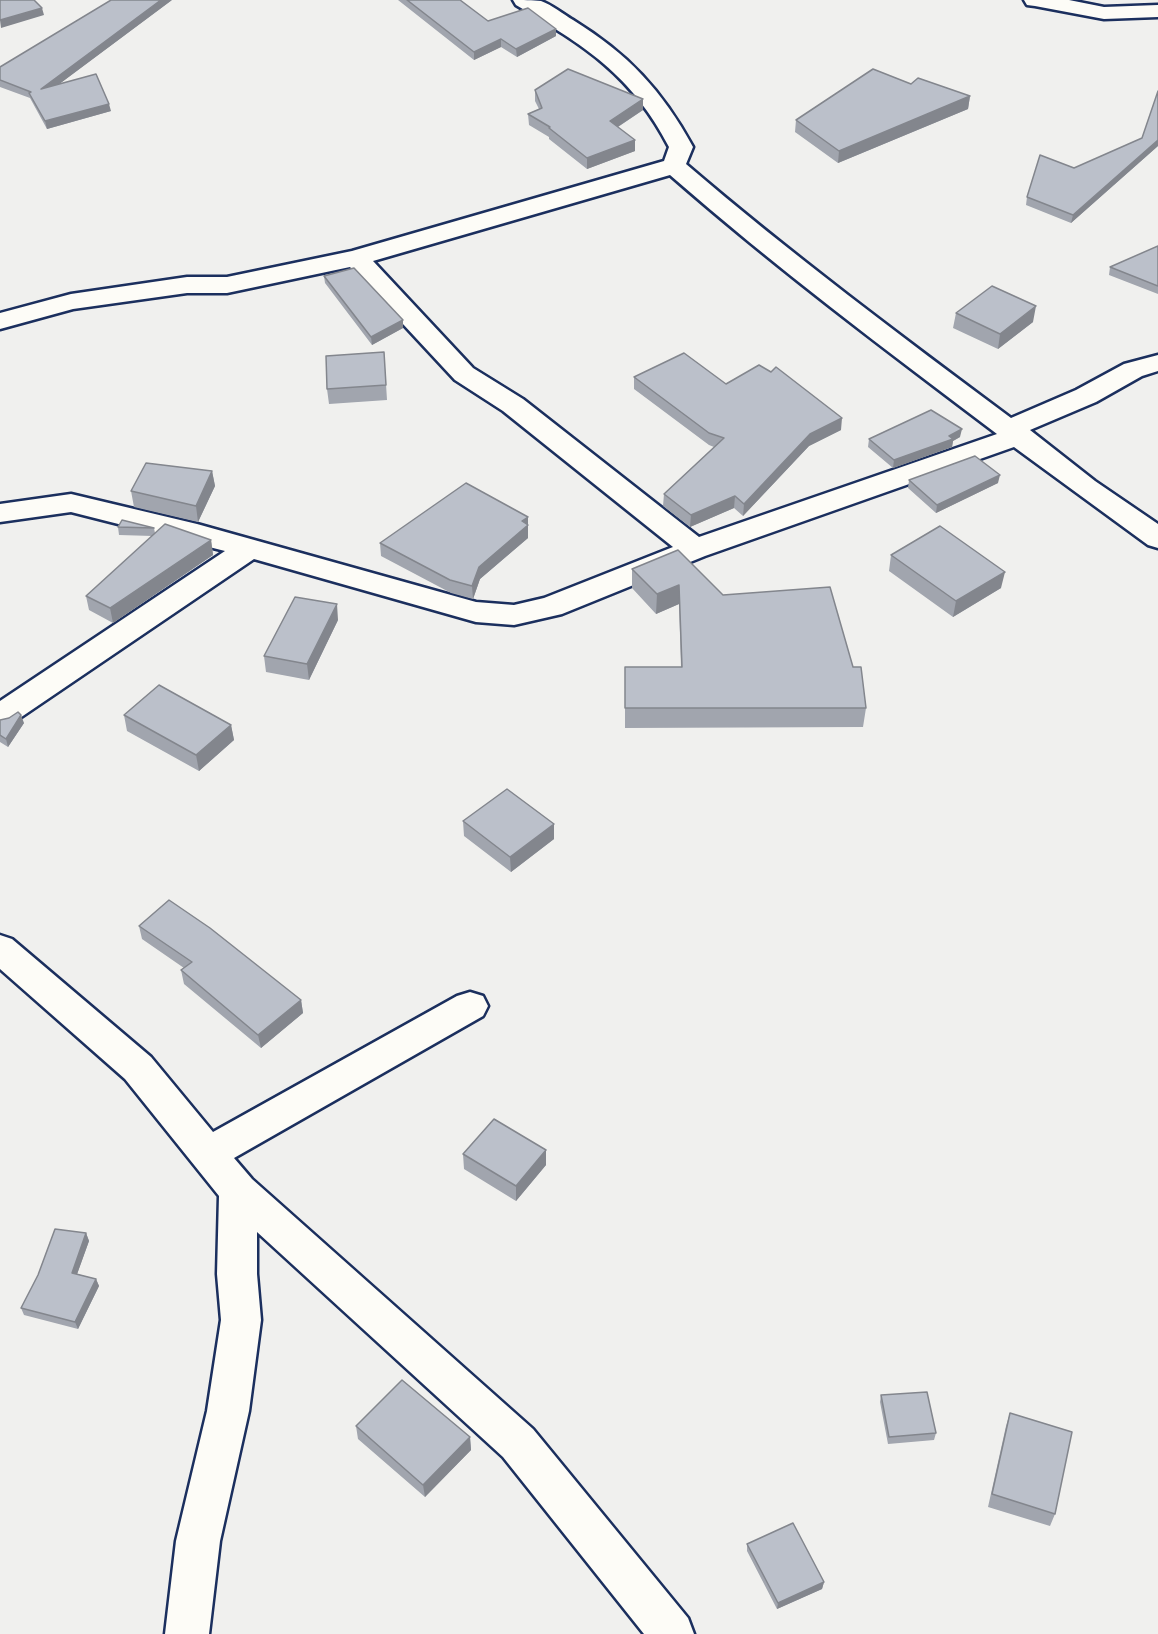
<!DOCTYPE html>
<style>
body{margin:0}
canvas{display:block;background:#f0f0ee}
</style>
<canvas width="1158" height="1634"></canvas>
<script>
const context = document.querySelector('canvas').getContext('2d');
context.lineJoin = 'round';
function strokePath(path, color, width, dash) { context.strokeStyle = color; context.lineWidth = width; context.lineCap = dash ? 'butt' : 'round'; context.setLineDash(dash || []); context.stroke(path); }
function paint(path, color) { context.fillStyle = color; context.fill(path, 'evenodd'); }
const minor = new Path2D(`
 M513 0C522 0 533 0 541 1 552 5 563 14 573 20 628 54 662 90 693 147L686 164C791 254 901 336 1011 418L1076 390 1124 364 1158 355V371L1142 376 1096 402 1030 430 1095 481 1158 524V548L1148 545 1014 447 705 556 562 614 514 625 476 622 254 559 11 724 0 727V701L225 551 71 512 0 522V504L71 494 197 524 476 602 514 605 544 598 673 547 503 411 455 380 350 267 227 293H187L73 309 0 329V313L71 294 187 277H227L352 251 664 161 669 147C631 74 585 46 516 5ZM670 175C775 267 886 350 997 434L699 537 523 399 473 368 373 261Z
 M1024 0H1069L1104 7 1158 5V17L1104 19 1035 6 1027 5Z
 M0 935 12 939 151 1057 213 1132 457 996 470 992 483 996 488 1006 483 1016 234 1158 252 1179 533 1429 688 1618 694 1634H644L503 1457 257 1232V1274L261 1320 249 1411 220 1541 209 1634H165L176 1541 207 1411 221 1320 217 1274 219 1196 125 1079 0 969Z`);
strokePath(minor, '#1b2f5e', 5);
paint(minor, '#fdfcf7');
paint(new Path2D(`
 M172 0 59 84 111 111 47 129 30 98 0 87V67Z
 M398 0H460L488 21 556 36 517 57 501 47 474 60Z
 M911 84 970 96 968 109 838 163 795 132 796 120Z
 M535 90 643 99V110L618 127 635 151 587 169 549 139V137L529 125 528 114 539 109 535 101Z
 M1158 146 1071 223 1026 205 1027 197 1074 168Z
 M1158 246V294L1109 275 1110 267Z
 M324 276 403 320V328L372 345 325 283Z
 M956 313 1033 322 998 349 953 328Z
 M384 352 387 400 329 404 327 389Z
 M634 377 726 384 841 430 809 446 743 516 734 508 690 527 663 506 664 494 714 447 709 445 634 389Z
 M960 437 953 441 952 447 893 468 868 447 869 439Z
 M212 471 215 486 198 522 134 507 131 491Z
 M909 480 998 483 936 513 908 488Z
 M528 517V538L480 579 473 599 451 593 381 556 380 543Z
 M118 527 154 528 155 533 211 540 213 555 113 623 89 610 86 596 153 536 119 535Z
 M891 555 1001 588 953 617 889 571Z
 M632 569 723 595 853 667 866 708 863 727 625 728V667H681L679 604 656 614 632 588Z
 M338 620 309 680 266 672 264 656Z
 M124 715 231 725 234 740 199 771 127 731Z
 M0 720 24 723 8 747 0 742Z
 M463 821 554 824V839L511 872 464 836Z
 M139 926 301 1000 303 1013 261 1048 184 984 181 970 184 968 142 939Z
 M546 1150V1165L516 1201 464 1169 463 1154Z
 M86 1233 89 1241 77 1274 96 1279 99 1286 78 1329 24 1315 21 1308Z
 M881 1395 936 1433 934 1440 888 1444 880 1402Z
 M1010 1413 1055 1514 1050 1526 988 1507 1006 1426Z
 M356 1426 470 1437 471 1450 425 1497 358 1439Z
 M747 1544 824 1582 822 1589 777 1609 747 1551Z`), '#a1a5ae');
paint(new Path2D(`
 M161 0H172L42 97 41 89Z
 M42 8 44 15 1 28 0 20Z
 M556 29V36L517 57 516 49Z
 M501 39V47L474 60V52Z
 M970 96 968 109 838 163 839 151Z
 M643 99V110L610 132V121Z
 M109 104 111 111 47 129 45 121Z
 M635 140V151L587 169V158Z
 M1158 140V146L1071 223 1073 215Z
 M1036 306 1033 322 998 349 1000 334Z
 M403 320V328L372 345 371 337Z
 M842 418 841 430 809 446 743 516 744 504 810 434Z
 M962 429 960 437 953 441 952 447 893 468 894 460 949 436Z
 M212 471 215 486 198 522 196 506Z
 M1000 475 998 483 936 513 937 505Z
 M735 496 734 508 690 527 691 515Z
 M528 517V538L480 579 473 599 472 586 479 567 522 521Z
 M211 540 213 555 113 623 110 608Z
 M1005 572 1001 588 953 617 956 601Z
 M679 585V604L656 614 657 594Z
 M337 604 338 620 309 680 307 664Z
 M21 715 24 723 8 747 6 739Z
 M231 725 234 740 199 771 196 755Z
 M554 824V839L511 872 510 857Z
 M301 1000 303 1013 261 1048 258 1035Z
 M546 1150V1165L516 1201V1186Z
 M86 1233 89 1241 75 1280 72 1273Z
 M96 1279 99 1286 78 1329 75 1322Z
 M470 1437 471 1450 425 1497 423 1485Z
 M824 1582 822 1589 777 1609 778 1603Z`), '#83868d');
const building = new Path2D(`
 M0 0H34L42 8 0 20Z
 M111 0H161L41 89 96 74 109 104 45 121 29 93 31 92 0 80V67Z
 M407 0H460L488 21 528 8 556 29 516 49 501 39 474 52Z
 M568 69 643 99 610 121 635 140 587 158 549 128 550 127 528 114 542 108 535 90Z
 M873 69 911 84 918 78 970 96 839 151 796 120Z
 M1158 91V140L1073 215 1027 197 1040 155 1074 168 1142 138Z
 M1158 246V286L1110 267Z
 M354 268 403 320 371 337 324 276Z
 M992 286 1036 306 1000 334 956 313Z
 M384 352 386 385 327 389 326 356Z
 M684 353 726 384 759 365 771 372 776 367 842 418 810 434 744 504 735 496 691 515 664 494 724 438 709 433 634 377Z
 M931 410 962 429 949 436 953 439 894 460 869 439Z
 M975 456 1000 475 937 505 909 480Z
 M146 463 212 471 196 506 131 491Z
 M466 483 528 517 522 521 528 525 479 567 472 586 450 580 380 543Z
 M122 520 154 528 118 527Z
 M165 524 211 540 110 608 86 596Z
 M940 526 1005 572 956 601 891 555Z
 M678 550 723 595 830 587 853 667H861L866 708H625V667H682L679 585 657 594 632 569Z
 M295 597 337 604 307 664 264 656Z
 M159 685 231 725 196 755 124 715Z
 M18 712 21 715 6 739 0 735V720L9 718Z
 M507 789 554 824 510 857 463 821Z
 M169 900 210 928 301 1000 258 1035 181 970 192 962 139 926Z
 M494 1119 546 1150 516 1186 463 1154Z
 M55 1229 86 1233 72 1273 96 1279 75 1322 21 1308 38 1275Z
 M402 1380 470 1437 423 1485 356 1426Z
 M927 1392 936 1433 889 1437 881 1395Z
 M1010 1413 1072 1432 1055 1514 992 1494Z
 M793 1523 824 1582 778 1603 747 1544Z`);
paint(building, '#bbc0ca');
strokePath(building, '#83868d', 1.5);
</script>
